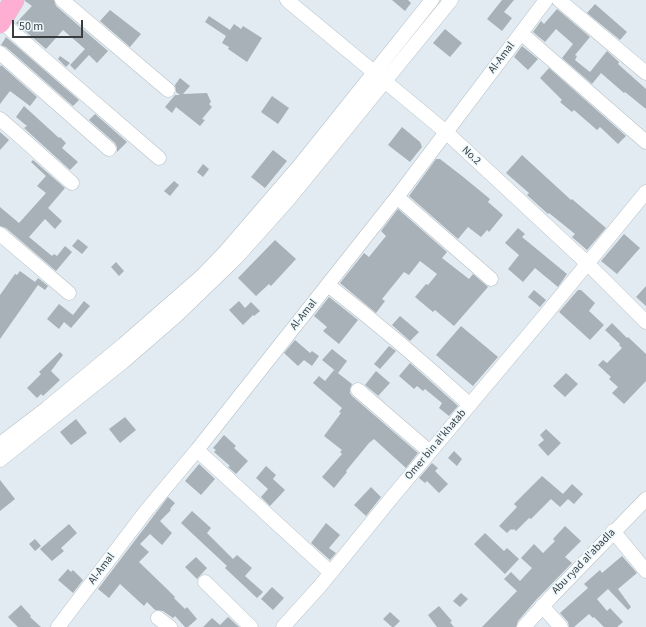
<!DOCTYPE html>
<style>
body{margin:0}
#map{position:relative;width:646px;height:627px;overflow:hidden;background:#e1ebf1;font-family:"Source Sans 3",sans-serif}
canvas{display:block}
.scale{position:absolute;left:12px;top:20px;width:71px;height:18px;box-sizing:border-box;border:2px solid #393d3f;border-top:0;padding-left:5px;font-size:12px;line-height:14px;white-space:nowrap;color:#393d3f;-webkit-text-stroke:3px #eef9fe;paint-order:stroke}
</style>
<div id="map">
<canvas width="646" height="627"></canvas>
<div class="scale">50 m</div>
</div>
<script>
const context = document.querySelector('canvas').getContext('2d');
context.lineJoin = 'round';
function paint(path, color) { context.fillStyle = color; context.fill(path, 'evenodd'); }
function strokePath(path, color, width, dash) { context.strokeStyle = color; context.lineWidth = width; context.lineCap = dash ? 'butt' : 'round'; context.setLineDash(dash || []); context.stroke(path); }
function write(font, color, halo, rows, align = 'center') {
  context.font = font + ' "Source Sans 3",sans-serif'; context.lineWidth = 3.5; context.setLineDash([]); context.textBaseline = 'middle'; context.strokeStyle = halo; context.fillStyle = color; for (const [text, x, y, turn = 0] of rows) {
    context.save(); context.translate(x, y); context.rotate((+turn || 0) * Math.PI / 180); context.textAlign = isNaN(turn) ? turn : align; if (halo) context.strokeText(text, 0, 0); context.fillText(text, 0, 0); context.restore();
  }
}
paint(new Path2D(`
 M25 0H54L56 6 108 51 97 63 89 55 75 70 70 65 85 49 63 30 46 49 16 23 32 6 25 1Z
 M392 0H408L411 3 405 11Z
 M502 0H514L504 12 512 18 502 31 487 19Z
 M595 4 627 32 620 40 587 13Z
 M557 9 590 37 575 55 577 56 575 60 590 72 607 51 619 62 618 64 646 89V109L625 92 624 93 601 73 592 84 562 58 573 44 556 29 545 42 533 32 541 21 544 24Z
 M110 10 141 34 130 47 100 21Z
 M209 16 230 30 234 24 241 29 243 26 262 38 247 62 228 49 229 47 222 43 226 36 205 22Z
 M445 29 462 43 450 57 433 43Z
 M6 37 79 100 73 106 6 47 1 45Z
 M522 46 538 59 528 70 514 57Z
 M60 56 70 63 66 67 58 59Z
 M1 65 37 97 30 106 10 91 0 104V67Z
 M549 68 626 136 618 144 600 127 597 130 574 110 572 112 560 102 562 100 540 78Z
 M180 78 190 86 183 94 207 93 211 102 209 104 212 107 202 119 205 120 200 126 176 107 172 113 165 107 175 95H180L176 92 175 85Z
 M272 96 289 108 278 124 261 112Z
 M24 106 59 138 60 137 66 143 62 148 78 162 70 170 24 128 27 126 16 117Z
 M95 114 127 142 117 152V147L115 143 89 120Z
 M402 127 420 142 422 147 410 162 388 145Z
 M0 132 9 140 0 150Z
 M273 150 287 161 265 188 251 177Z
 M522 155 571 200 572 199 606 228 587 250 572 237 575 234 549 213 548 214 527 195 529 193 506 173Z
 M436 159H440L462 176 490 199 488 202 503 215 489 232 487 230 481 237 468 227 458 239 409 196Z
 M33 160 65 188 48 208 62 221 55 229 45 219 29 237 52 256 54 254 57 256 65 246 72 252 56 271 6 228 0 226V207L19 223 46 193 37 186 46 176 31 162Z
 M203 164 209 169 203 177 197 172Z
 M174 181 179 185 170 196 164 191Z
 M398 209 447 252 442 258 469 279 473 274 488 287 454 326 435 310 433 312 415 297 426 284 428 285 437 274 420 261 409 275 404 272 382 299 385 301 376 313 340 283 364 253 369 257 386 236 381 231Z
 M518 228 525 234 522 237 567 274 558 287 535 268 523 282 508 269 519 255 505 243Z
 M624 234 640 248 617 274 601 261Z
 M78 239 88 247 82 254 72 246Z
 M275 240 296 259 271 286 269 284 256 296 238 278Z
 M116 262 124 271 119 276 111 267Z
 M20 271 35 282 38 278 48 286 45 290 38 285 0 339V295L15 274 17 275Z
 M646 286V306L636 297Z
 M534 290 546 300 540 307 528 297Z
 M578 290H581L595 303 589 311 604 325 590 340 559 312Z
 M329 297 358 320 339 344 323 331 327 327 314 316Z
 M84 301 90 306 71 328 64 322 59 329 47 319 59 304 73 315Z
 M239 301 245 308 251 302 260 311 254 316 253 315 243 325 229 310Z
 M400 316 419 332 410 341 392 325Z
 M612 323 627 338 628 337 646 354V381L624 404 612 393 618 387 609 379 611 377 598 365 603 360 607 363 622 348 619 345 620 344 605 330Z
 M461 326 498 357 473 386 436 355Z
 M295 340 310 353 312 351 319 356 312 366 304 360 298 366 284 353Z
 M389 346 396 351 380 369 374 364Z
 M332 349 347 361 338 373 322 360Z
 M60 352 63 355 51 371 60 380 43 396 41 394 37 398 27 388 41 374 39 372Z
 M410 363 458 406 449 416 439 408 442 403 425 389 423 391 417 386 414 389 399 376Z
 M334 370 352 384 350 389V393L352 396 418 453 406 468 374 439 369 443 346 471 347 472 334 488 322 477 342 454 340 452 342 450 324 436 341 413 339 412 342 408 313 383 319 376 325 381Z
 M376 371 390 383 378 396 388 404 365 385Z
 M566 373 578 384 565 397 553 386Z
 M125 417 136 430 120 443 109 429Z
 M76 419 87 433 71 445 60 432Z
 M546 429 561 443 548 456 538 445 544 440 540 435Z
 M224 435 236 446 234 448 248 461 236 474 228 467 230 466 214 452 216 450 213 448Z
 M454 451 462 459 457 466 448 458Z
 M432 463 438 468 435 471 448 484 439 493 427 481 425 483 419 478Z
 M199 464 215 479 201 495 185 481Z
 M266 466 276 475 273 479 285 490 270 506 261 497 268 489 256 478Z
 M542 476 563 494 572 484 583 494 574 504 568 499 560 507 551 499 531 519 529 518 516 531 514 529 512 530 511 529 507 533 499 526 517 507 514 504Z
 M0 480 15 499 0 511Z
 M371 487 381 497 366 516 354 505Z
 M168 497 175 503 170 509 171 510 160 521 172 533 162 545 150 534 140 544 149 552 139 562 167 589 175 597 174 598 185 609 187 607 197 619 188 627H185L175 616 173 618 163 611 155 610 147 602 144 606 120 584 109 598 98 589Z
 M192 511 211 528 207 533 233 559 237 555 252 568 245 576 263 592 257 598 225 568 227 566 181 523Z
 M326 523 340 535 329 548 336 553 330 560 311 543Z
 M69 524 77 533 61 548 64 551 52 561 40 549Z
 M565 526 581 541 565 557 572 563 536 600 518 621 516 627H482L517 591 504 579 511 572 520 581 532 568 521 558 534 544 543 553 555 541 553 539Z
 M485 533 504 551 507 548 519 559 505 574 474 544Z
 M35 539 41 546 35 551 29 544Z
 M622 556 637 573 618 589 631 607 628 610 608 589 597 599 607 611 610 608 623 622 617 627H604L594 617 593 618 589 614 574 627H569L568 622 560 613 588 588 584 584 600 570 602 573Z
 M196 557 207 568 197 579 185 567Z
 M68 569 71 572 73 570 83 580 73 593 58 580Z
 M272 587 284 598 273 610 261 599Z
 M461 593 468 599 460 607 453 601Z
 M21 605 31 616 30 617 41 627H18L8 617Z
 M439 606 452 621 450 622 454 627H437L428 615Z
 M390 612 400 621 394 627H392L383 619Z
 M228 617 239 627H203L212 618 220 625Z`), '#a7b1b7');
const minor = new Path2D(`
 M62 0 168 90
 M287 0 446 132 588 264 646 322
 M559 0 646 73
 M1 21 29 46 159 158
 M521 33 646 142
 M0 53 109 149
 M0 119C25 140 48 162 72 183
 M397 197 491 279
 M0 234 69 293
 M328 285C377 323 424 363 470 405
 M358 390 430 452
 M0 444 46 409 123 345 202 276 226 251 300 165 432 0
 M197 450 331 573
 M0 460 124 361 177 315 236 258 288 200 451 0
 M613 531 646 571
 M205 582 251 627
 M542 606 561 627
 M158 618 170 627
 M58 627 146 511 197 450 397 197 546 0
 M283 627 320 586 393 496 546 314 646 192
 M524 627 551 597 646 499`);
const highway = new Path2D(`
 M0 23 14 0`);
strokePath(minor, '#b7c1c7', 15);
strokePath(highway, '#c8c9c9', 21);
strokePath(minor, '#fff', 14);
strokePath(highway, '#feaed2', 20);
write('11px', '#393d3f', '#eef9fe', [
 ["Al-Amal",502,58,-53],
 ["No.2",471,156,43],
 ["Al-Amal",304,315,-52],
 ["Omer bin al'khatab",436,445,-50],
 ["Abu ryad al'abadla",584,562,-46],
 ["Al-Amal",102,569,-53]
]);
</script>
